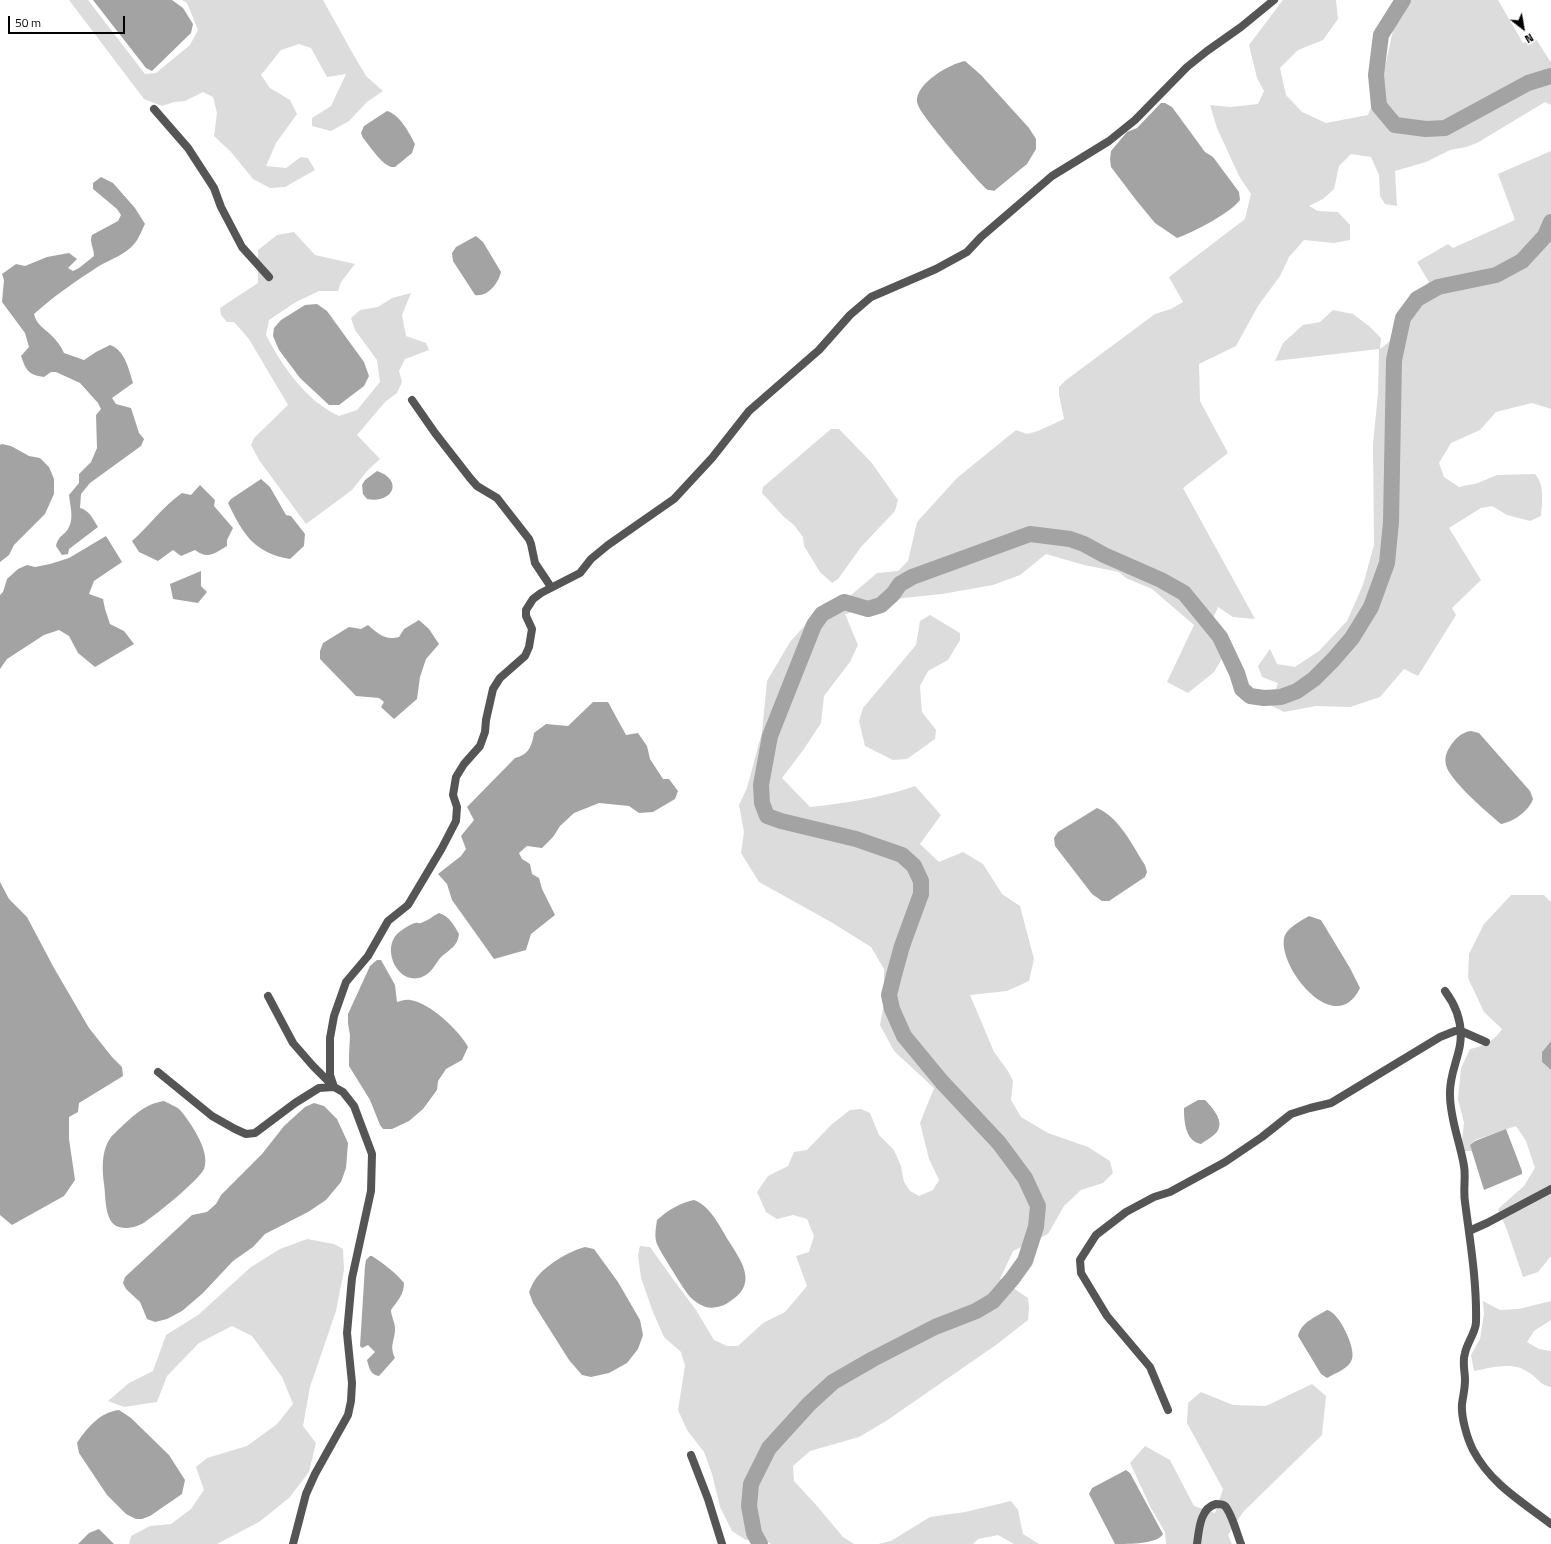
<!DOCTYPE html>
<style>
body{margin:0}
#map{position:relative;width:1551px;height:1544px;overflow:hidden;background:#fff;font-family:"Titillium Web",sans-serif}
canvas{display:block}
.north{position:absolute;left:1503px;top:8px;width:40px;height:40px;-webkit-text-stroke:3px #fff;paint-order:stroke;rotate:149deg;font-size:11px;font-weight:700;line-height:16px;text-align:center;color:#000}
.north::after{content:'';display:block;margin:auto;width:14px;height:18px;background:#000;clip-path:polygon(50% 0,100% 100%,50% 72%,0 100%)}
.scale{position:absolute;left:8px;top:16px;width:117px;height:18px;box-sizing:border-box;border:2px solid #000;border-top:0;padding-left:5px;font-size:12px;line-height:14px;white-space:nowrap;color:#000;-webkit-text-stroke:3px #fff;paint-order:stroke}
</style>
<div id="map">
<canvas width="1551" height="1544"></canvas>
<div class="north">N</div>
<div class="scale">50 m</div>
</div>
<script>
const context = document.querySelector('canvas').getContext('2d');
context.lineJoin = 'round';
function paint(path, color) { context.fillStyle = color; context.fill(path, 'evenodd'); }
function strokePath(path, color, width, dash) { context.strokeStyle = color; context.lineWidth = width; context.lineCap = dash ? 'butt' : 'round'; context.setLineDash(dash || []); context.stroke(path); }
paint(new Path2D(`
 M69 0H88L145 74 156 73 190 45 198 30 187 3 182 0H323L353 54 366 76 383 91 367 102 349 121 331 131 312 126V118L331 106 346 74 327 77 311 48 299 44 281 50 261 75 270 88 290 100 297 114 276 143 266 166 286 168 301 157 308 158 315 170 285 187 270 188 253 179 231 152 214 136 217 113 213 97 203 92 185 101 174 102 162 106 144 99Z
 M1283 0H1336L1338 19 1323 40 1298 50 1280 68 1286 95 1302 112 1326 123 1368 115 1382 81 1395 21 1410 0H1498L1523 43 1536 39 1550 61H1551V105L1545 102 1477 143 1466 147 1450 150 1426 162 1395 171 1397 206 1385 204 1380 196 1379 175 1371 157 1351 154 1339 166 1334 189 1323 199 1309 206 1318 211 1338 212 1350 225V240L1334 243 1304 240 1289 257 1280 276 1258 306 1236 346 1199 364 1200 401 1228 453 1183 488 1255 619 1233 617 1218 607 1208 630 1223 657 1214 672 1188 693 1167 682 1194 625 1152 589 1126 578 1119 572 1084 565 1046 554 1020 575 993 585 942 594 903 598 845 614 858 645 850 662 824 696 821 723 804 749 782 778 810 807C846 803 881 798 915 786L941 815 920 844 939 862 963 852 983 864 1002 894 1020 906 1034 959 1029 981 1007 991 970 995 994 1052 1008 1071 1013 1081 1011 1100 1021 1117 1048 1133 1088 1147 1110 1161 1113 1173 1103 1183 1081 1190 1064 1206 1048 1234 1013 1251 1000 1279 1028 1298 1029 1307 1028 1320 996 1345 886 1421 859 1437 810 1451 793 1466 794 1481 817 1506 843 1537 854 1544H771L765 1540H746L732 1531 720 1507 712 1474 704 1452 687 1430 678 1410 685 1366 681 1352 664 1337 653 1312 641 1278 638 1255 640 1246 650 1247 670 1275 696 1310 714 1340 727 1346H738L763 1323 785 1312 807 1286 796 1256 809 1252 814 1236 807 1219 793 1215 777 1219 766 1212 757 1192 768 1176 788 1166 794 1152 807 1150 831 1125 850 1110 861 1109 870 1113 879 1135 894 1150 901 1166 904 1182 910 1191 919 1196 933 1190 939 1180 929 1159 920 1123 934 1088 894 1051 880 1025 884 1002V969L871 947 831 922 759 882 741 853 744 832 739 805 747 788 762 732 767 681 790 642 823 605 850 596 877 573 898 571 908 561 917 522 957 478 1016 430 1027 434 1038 431 1064 419 1059 395V387L1066 380 1155 314 1171 309 1183 302 1169 277 1245 219 1251 194 1239 176 1217 128 1210 105 1230 107 1258 104 1264 91 1257 78 1249 45Z
 M1551 151V409L1532 403 1496 412 1480 430 1451 443 1439 463 1444 477 1459 487 1478 483 1497 475 1535 474C1545 485 1542 503 1541 516L1530 521 1507 515 1492 506 1481 508 1449 528 1481 580 1452 608 1456 615 1418 676 1404 669 1380 697 1350 707 1316 706 1284 712 1270 705 1278 683 1262 677 1258 666 1270 649 1277 664 1295 667 1319 651 1347 621 1363 585 1374 545 1373 444 1378 393 1379 349 1275 361 1283 343 1303 325 1320 322 1333 310 1353 314 1369 326 1381 338 1380 349 1390 341 1400 315 1429 282 1417 262 1448 244 1453 248 1515 220 1498 174Z
 M294 232 315 255 355 264 341 282 338 291H319L296 302 269 320 266 335C282 366 306 401 339 416L357 410 380 382 377 360 355 330 351 318 360 310 378 307 392 298 411 293 402 315 406 336 426 343 429 350 405 359 399 371 402 382 397 393 385 402 357 435 380 459 367 471 352 490 306 524 259 460 251 445 254 438 288 405 249 339 234 322H227L221 315 220 308 258 283V250L277 235Z
 M831 429H839L871 462 898 500 895 511 861 547 838 579 832 583 820 572 804 546 803 537 794 525 783 516 762 493 763 487Z
 M930 615 960 633V640L948 660 928 671 920 686 922 712 936 730 935 739 907 759 893 760 865 746 859 721 863 708 916 645 920 621Z
 M1511 895H1544L1551 902V1041L1542 1052V1062L1551 1070V1256L1538 1272 1523 1277 1507 1230 1498 1209 1524 1186 1535 1168 1526 1141 1516 1126 1475 1140 1470 1145 1472 1151H1464L1462 1141 1464 1123 1458 1099 1461 1068 1470 1049C1484 1046 1494 1041 1502 1029L1484 1012 1468 978 1469 954 1484 924Z
 M307 1239 334 1244 343 1249 344 1270 336 1311 310 1387 303 1426 316 1443 309 1472 289 1498 259 1522 217 1544H129L131 1536 150 1526 171 1524 191 1509 204 1490 196 1467 207 1458 247 1446 277 1424 293 1404 282 1377 252 1336 232 1326 199 1343 167 1376 157 1402 124 1407 108 1401 129 1383 153 1371 166 1335 198 1315 251 1267 280 1249Z
 M1483 1301 1500 1310 1519 1309 1551 1301V1320L1534 1331 1527 1342 1539 1349 1551 1351V1387C1541 1386 1537 1377 1528 1372 1512 1361 1491 1368 1474 1371L1471 1355 1480 1339 1484 1314Z
 M1312 1384 1326 1396 1322 1435 1243 1512 1228 1535 1232 1544H1166L1165 1532 1151 1508 1130 1463 1145 1446 1170 1460 1194 1506 1215 1513 1223 1489 1187 1423 1188 1403 1201 1392 1233 1405 1266 1406Z
 M1011 1501 1018 1510 1023 1534 1039 1544H1014L998 1535 978 1539 973 1544H878L891 1541 930 1517 965 1512Z`), '#dcdcdc');
paint(new Path2D(`
 M93 0H172L183 8 193 24 191 33 152 71 146 68Z
 M965 61 981 75 1029 128 1036 139V149L1027 164 994 191C992 190 989 190 988 190 982 187 932 127 926 118 923 114 918 107 917 102 915 84 949 64 965 61Z
 M1161 103H1165L1172 107 1205 152 1213 157 1239 192 1240 200C1229 214 1194 232 1177 238L1155 223 1136 200 1111 167 1110 159 1111 151 1127 132 1137 128Z
 M387 111C399 114 409 132 415 144L412 153 395 167C384 169 370 146 363 138L361 133 364 126Z
 M101 177 113 183 135 208 145 224C142 230 139 238 135 243 125 255 111 259 99 266 76 281 54 296 34 314 36 324 44 328 51 335 57 341 61 346 64 353L84 360 96 352 110 345C125 350 129 370 133 383L112 398 116 404 131 408 139 433 144 439 141 446 90 483 81 494 80 508C89 510 93 519 98 527L69 549 68 554 62 555 56 546C59 534 65 536 69 527 74 517 70 506 69 495L79 483V474L91 462 97 448 96 415 101 409 98 403 80 383 56 372H51L44 377C28 375 26 370 21 356L29 347 25 333 2 302 4 280 2 274 16 264 25 266 47 257 69 253 77 259 68 268 73 271 79 268 94 256C94 248 89 242 92 235L118 221 121 215 117 209 93 189V183Z
 M476 236 483 242 501 272C498 284 488 297 475 295L453 261 452 253 456 247Z
 M317 304 327 311 364 362 369 376 364 386 339 405H329L300 378 279 350 273 336 274 328 281 320 305 305Z
 M2 444 11 446 29 456 40 458 49 467 54 479V494L45 514 14 545 9 555 0 562V445Z
 M377 471C404 480 393 504 367 499L363 494 362 485 365 480Z
 M261 479 270 487 286 515 291 516 305 534 304 546 290 559C254 553 243 534 228 503L231 499Z
 M200 485 215 500 214 506 233 528 227 540V546C215 553 208 560 195 550L181 556 173 550 158 561 139 552 132 541C149 526 163 506 182 493L191 495Z
 M106 536 122 562 94 581 89 594 103 599 105 609 110 624 124 631 134 644 95 667 78 653 69 636 59 630 44 635 7 659 0 669V595L3 592 7 579 18 569 27 565 35 567 50 564 69 558Z
 M201 571V586L207 592 198 603 173 599 170 584Z
 M419 620 429 629 439 644 426 659 420 677 417 699 394 719 381 707 384 702 379 698 356 696 320 659V651L323 643 349 627 361 629 368 625C377 633 386 641 399 637L404 629Z
 M593 702H608L626 735 638 733 647 746 650 759 663 779H669L678 791 675 799 653 812 639 813 629 806 599 803 574 813 560 826 553 837 542 848 527 846 519 853 522 859 530 864 532 874 539 878 542 889 555 915 531 934 526 950 494 959 452 900 447 884 438 874 461 856 466 849 461 836 474 820 467 807 515 758C529 755 532 745 534 733L546 724 568 726Z
 M1471 731 1479 733 1530 791 1533 799C1529 811 1513 822 1501 824 1488 813 1449 780 1446 765 1444 757 1447 751 1451 745 1456 738 1462 732 1471 731Z
 M1097 808C1120 818 1132 845 1145 865L1147 872 1145 877 1109 901H1102L1092 894 1055 846 1054 838 1058 832Z
 M0 882 9 899 27 917 54 968 89 1028 112 1057 122 1067 123 1076 79 1103 78 1112 69 1117V1139L75 1180 64 1196 12 1225 0 1215Z
 M439 913C449 916 454 925 459 934 458 946 449 950 441 957 435 964 432 973 422 977 399 986 381 951 397 934 400 931 410 924 415 923 419 922 417 924 421 923 427 921 433 916 439 913Z
 M1309 916 1321 920 1350 968 1360 988C1335 1041 1274 963 1285 935 1289 927 1302 920 1309 916Z
 M377 960H381L395 985 397 1002C401 1001 406 999 410 1000 429 1002 460 1031 468 1047L462 1060 446 1069 438 1081 437 1090 423 1109 409 1121 392 1129H383L380 1125 370 1100 349 1066V1055L350 1035 348 1024V1014L370 966Z
 M1551 1041V1070L1542 1062V1052Z
 M1198 1100H1205C1211 1106 1224 1120 1218 1130 1215 1136 1206 1140 1201 1144 1185 1141 1184 1121 1184 1108Z
 M164 1101C169 1104 176 1106 180 1110 191 1123 211 1152 204 1169 200 1179 156 1215 145 1222 139 1226 127 1230 119 1227 104 1223 106 1197 104 1184 102 1167 101 1145 115 1133 130 1119 143 1104 164 1101Z
 M314 1103 324 1106 337 1119 348 1143 346 1168 341 1182 326 1200 308 1212 265 1234 253 1247 233 1261 203 1293 182 1311 167 1319 155 1322 147 1319 140 1302 126 1289 123 1283 125 1277 192 1215 207 1212 216 1204 221 1195 262 1154 284 1126 305 1107Z
 M1506 1129 1522 1171V1174L1484 1190 1470 1145 1475 1141Z
 M694 1200C711 1206 721 1229 730 1243 744 1265 757 1285 729 1302 724 1306 713 1309 706 1307 699 1305 691 1299 687 1293 680 1284 675 1274 669 1265 665 1258 660 1251 657 1244 654 1237 656 1227 657 1220 668 1210 680 1203 694 1200Z
 M585 1247 594 1249 618 1282 640 1320 643 1335 638 1349 627 1363 609 1373 591 1377 582 1375 569 1360 533 1303 529 1292C531 1288 532 1284 535 1280 544 1266 569 1251 585 1247Z
 M370 1256H372C384 1264 395 1272 404 1283 404 1295 397 1301 391 1310 391 1316 395 1322 395 1329 395 1341 389 1345 395 1358L379 1376C370 1375 369 1367 367 1360L375 1352 368 1345 362 1348 360 1346 365 1266 366 1260Z
 M1327 1310C1339 1312 1356 1348 1352 1359 1349 1369 1335 1373 1327 1378L1321 1374 1298 1336C1301 1322 1316 1317 1327 1310Z
 M119 1410 131 1418 169 1455 185 1480 182 1494 150 1516 142 1519H136L126 1514 107 1495 79 1453 77 1443C87 1428 100 1412 119 1410Z
 M1126 1470 1130 1473 1163 1534C1158 1544 1129 1544 1115 1544L1089 1494 1092 1488Z
 M99 1529 114 1544H78L89 1533Z`), '#a3a3a3');
strokePath(new Path2D(`
 M1403 0 1381 35 1376 75 1379 106 1395 125 1426 129 1445 128 1528 83 1551 76
 M760 1544 754 1533 749 1506 751 1484 769 1448 809 1404 833 1382 873 1359 935 1327 976 1311 993 1301 1012 1279 1025 1261 1036 1227 1038 1206 1025 1178 999 1143 942 1082 904 1036 892 1009 889 995 894 975 902 946 921 894V881L914 866 902 855 856 839 781 821 767 816 762 803 761 785 770 736 814 625 822 614 844 602 868 609 881 605 893 594 900 584 912 577 1030 534 1070 539 1084 544 1104 555 1161 580 1184 593 1220 637 1237 673 1242 689 1250 696 1264 698 1281 697 1297 691 1314 679 1333 660 1352 638 1371 607 1387 563 1391 522 1394 360 1403 318 1417 299 1438 287 1496 275 1522 261 1545 236 1551 222`), '#a3a3a3', 16);
strokePath(new Path2D(`
 M154 109 188 148 214 188 221 207 242 247 269 277
 M412 400 435 433 470 478 477 486 497 498 529 539 531 544 535 563 551 587
 M1445 991C1457 1007 1463 1025 1460 1045 1457 1062 1449 1077 1450 1095 1450 1119 1460 1142 1464 1166 1466 1177 1463 1190 1465 1202 1470 1241 1477 1282 1476 1322 1476 1332 1467 1343 1465 1353 1462 1362 1465 1371 1465 1380 1465 1389 1463 1396 1462 1404 1461 1417 1467 1438 1473 1450 1491 1484 1521 1501 1551 1524
 M268 996 293 1043 313 1066 332 1085
 M158 1072 212 1116 235 1129 246 1134 255 1133 295 1103 319 1088 334 1087 343 1092 354 1106 372 1154 371 1191 352 1278 347 1333 352 1383 351 1401 348 1415 315 1474 306 1494 293 1544
 M334 1087 330 1075V1038L334 1016 346 982 368 956 388 921 408 905 442 848 456 821 457 807 453 795 456 777 464 764 480 746 485 732 486 720 493 689 500 678 525 656 529 647 532 629 526 616V610L533 599 541 593 580 573 591 559 608 545 674 499 712 458 749 411 819 350 850 315 871 297 936 269 967 252 981 237 1052 176 1109 141 1135 120 1187 67 1207 51 1241 27 1274 0
 M1469 1231 1487 1223 1551 1189
 M1168 1410 1150 1367 1107 1316 1081 1273 1080 1260 1096 1235 1126 1212 1154 1197 1170 1192 1225 1162 1262 1137 1291 1114 1310 1108 1331 1103 1440 1037 1455 1031H1461L1486 1042
 M691 1455 708 1499 722 1544
 M1197 1544C1199 1530 1200 1508 1216 1504 1219 1504 1223 1504 1225 1506 1232 1514 1237 1534 1241 1544`), '#555', 8);
</script>
